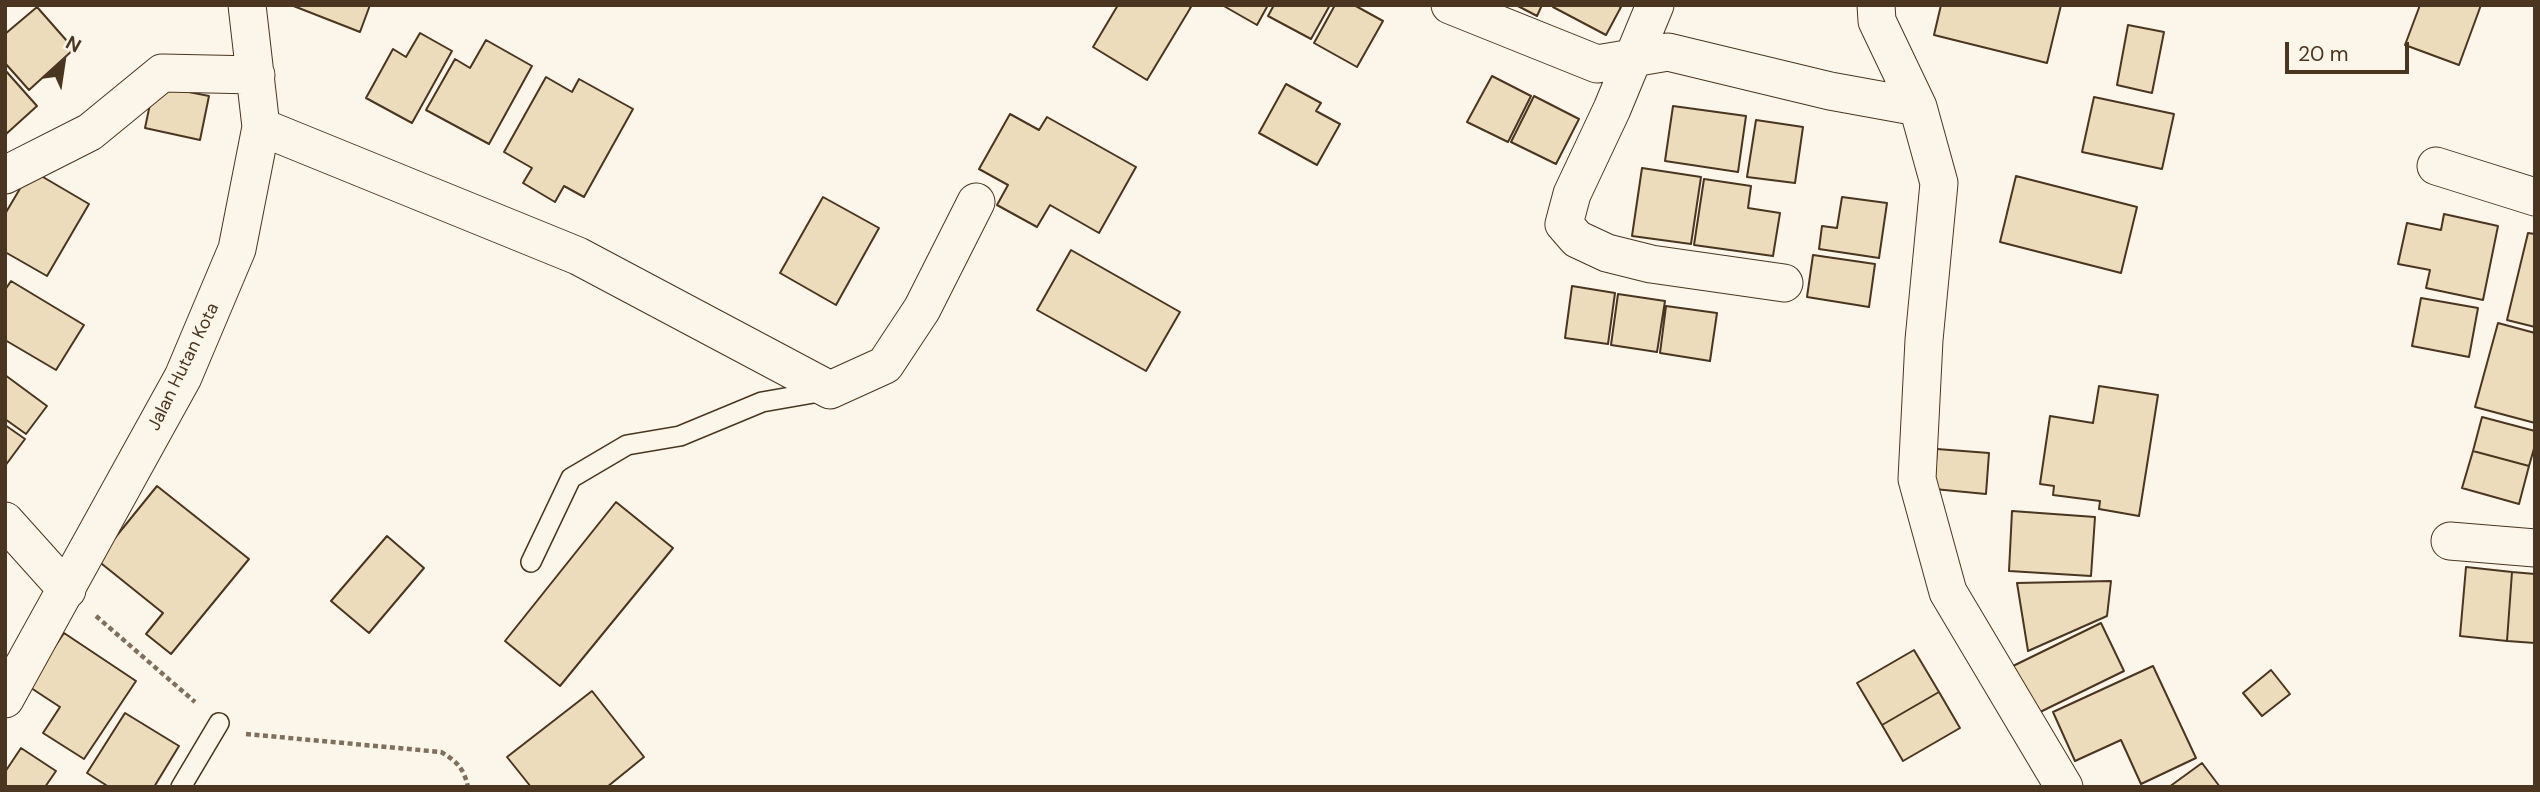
<!DOCTYPE html>
<style>
body{margin:0}
#map{position:relative;width:2540px;height:792px;overflow:hidden;background:#fbf6e9;font-family:"DM Sans",sans-serif}
canvas{display:block}
.frame{position:absolute;inset:0;border:7px solid #4a3520;pointer-events:none}
.north{position:absolute;left:28px;top:28px;width:70px;height:70px;-webkit-text-stroke:5px #fbf6e9;paint-order:stroke;rotate:29deg;font-size:19px;font-weight:700;line-height:28px;text-align:center;color:#4a3520}
.north::after{content:'';display:block;margin:auto;width:24px;height:32px;background:#4a3520;clip-path:polygon(50% 0,100% 100%,50% 72%,0 100%)}
.scale{position:absolute;left:2285px;top:42px;width:124px;height:32px;box-sizing:border-box;border:4px solid #4a3520;border-top:0;padding-left:9px;font-size:21px;line-height:24px;white-space:nowrap;color:#4a3520;-webkit-text-stroke:5px #fbf6e9;paint-order:stroke}
</style>
<div id="map">
<canvas width="2540" height="792"></canvas>
<div class="frame"></div>
<div class="north">N</div>
<div class="scale">20 m</div>
</div>
<script>
const context = document.querySelector('canvas').getContext('2d');
context.lineJoin = 'round';
function paint(path, color) { context.fillStyle = color; context.fill(path, 'evenodd'); }
function strokePath(path, color, width, dash) { context.strokeStyle = color; context.lineWidth = width; context.lineCap = dash ? 'butt' : 'round'; context.setLineDash(dash || []); context.stroke(path); }
function write(font, color, halo, rows, align = 'center') {
  context.font = font + ' "DM Sans",sans-serif'; context.lineWidth = 5; context.setLineDash([]); context.textBaseline = 'middle'; context.strokeStyle = halo; context.fillStyle = color; for (const [text, x, y, turn = 0] of rows) {
    context.save(); context.translate(x, y); context.rotate((+turn || 0) * Math.PI / 180); context.textAlign = isNaN(turn) ? turn : align; if (halo) context.strokeText(text, 0, 0); context.fillText(text, 0, 0); context.restore();
  }
}
const building = new Path2D(`
 M291 5H370L360 32Z
 M1118 5H1187L1191 7 1147 80 1093 47Z
 M1222 5H1268L1257 25Z
 M1274 5H1330L1311 39 1268 16Z
 M1335 5H1354L1383 21 1357 67 1314 43Z
 M1516 5H1542L1537 16Z
 M1554 5H1617L1621 7 1606 35 1553 7Z
 M1941 5H2061L2047 63 1934 35Z
 M2420 5H2481L2459 65 2405 45Z
 M37 7 74 49 29 90 5 63V34Z
 M2128 25 2164 32 2152 93 2117 85Z
 M420 33 452 51 412 123 366 98 393 49 406 57Z
 M486 40 532 66 489 144 426 110 455 59 470 68Z
 M5 70 37 106 5 135Z
 M1492 76 1531 96 1508 142 1467 122Z
 M546 77 572 92 579 79 633 109 584 197 564 186 555 202 523 183 532 168 504 152Z
 M1286 84 1321 103 1316 111 1340 124 1317 165 1259 133Z
 M154 85 209 96 200 140 145 128Z
 M1534 96 1579 119 1556 164 1511 142Z
 M2094 97 2174 114 2162 169 2082 152Z
 M1673 106 1746 116 1738 172 1665 161Z
 M1010 114 1039 130 1047 117 1136 167 1099 233 1050 205 1037 227 997 205 1008 185 979 169Z
 M1756 120 1803 127 1795 183 1747 177Z
 M1642 168 1701 177 1691 244 1632 236Z
 M31 170 89 204 47 276 5 252V214Z
 M2016 176 2137 207 2121 273 2000 242Z
 M1704 179 1751 186 1748 208 1780 213 1773 256 1694 245Z
 M823 197 879 228 836 305 780 273Z
 M1842 197 1887 203 1879 258 1819 249 1822 226 1837 228Z
 M2444 214 2498 226 2483 300 2426 288 2430 270 2398 264 2407 223 2441 230Z
 M2528 233 2535 234V327L2507 320Z
 M1071 250 1180 312 1146 371 1037 310Z
 M1813 255 1875 264 1869 307 1807 297Z
 M11 281 84 325 56 370 5 340V290Z
 M1572 286 1615 293 1608 344 1565 338Z
 M1618 294 1665 301 1657 352 1611 345Z
 M2421 298 2478 308 2469 357 2412 346Z
 M1666 306 1717 313 1710 361 1660 353Z
 M2498 323 2535 333V423L2475 407Z
 M5 375 47 406 26 434 5 419Z
 M2099 386 2158 395 2139 516 2099 509 2100 501 2053 495 2054 486 2040 484 2050 416 2093 423Z
 M2482 417 2535 431V445L2529 466 2473 451Z
 M5 425 25 439 5 466Z
 M1937 449 1989 453 1986 494 1934 489Z
 M2473 451 2529 466 2519 504 2462 488Z
 M157 486 249 559 171 654 146 634 163 613 97 560Z
 M616 502 673 548 560 686 505 641Z
 M2012 511 2095 517 2091 576 2009 571Z
 M387 536 424 568 369 633 331 601Z
 M2466 567 2512 572 2507 641 2460 636Z
 M2512 572 2535 574V643L2507 641Z
 M2111 581 2107 616 2028 651 2017 583Z
 M2101 623 2124 671 2036 714 2013 666Z
 M64 633 136 681 84 759 43 733 60 707 28 686Z
 M1914 650 1939 692 1882 725 1857 683Z
 M2153 666 2196 758 2141 784 2121 740 2075 761 2053 712Z
 M2271 670 2290 694 2262 716 2243 693Z
 M592 691 644 757 607 787H531L507 757Z
 M1939 692 1960 728 1903 761 1882 725Z
 M125 713 179 746 154 787H109L87 773Z
 M21 748 56 771 45 787H5V772Z
 M2202 763 2220 787H2169Z`);
paint(building, '#ecdcbc');
strokePath(building, '#4a3520', 2);
const lane = new Path2D(`
 M531 562 571 478 627 445 680 436 762 402 825 391
 M181 787 219 723`);
const street = new Path2D(`
 M1450 5 1597 64 1668 52 1830 91 1918 107
 M1655 5 1612 109 1572 194 1564 224 1577 239 1607 253 1651 264 1784 283
 M1876 5 1877 21 1918 107 1939 183 1924 340 1917 479 1948 592 2064 787
 M261 127 578 256 830 390 885 365 922 309 976 202
 M2436 166 2535 197
 M5 175 90 132 162 73 256 75
 M5 521 67 590
 M2450 541 2535 548
 M5 699 183 377 237 249 261 127 247 5`);
strokePath(lane, '#4a3520', 22);
strokePath(street, '#4a3520', 39);
strokePath(new Path2D(`
 M96 616 195 702
 M246 734 441 752C457 761 464 769 468 787`), '#7f6f5c', 4.5, [5, 3.5]);
strokePath(lane, '#fbf6e9', 19);
strokePath(street, '#fbf6e9', 37);
write('18px', '#4a3520', '#fbf6e9', [
 ["Jalan Hutan Kota",184,367,-64]
]);
</script>
